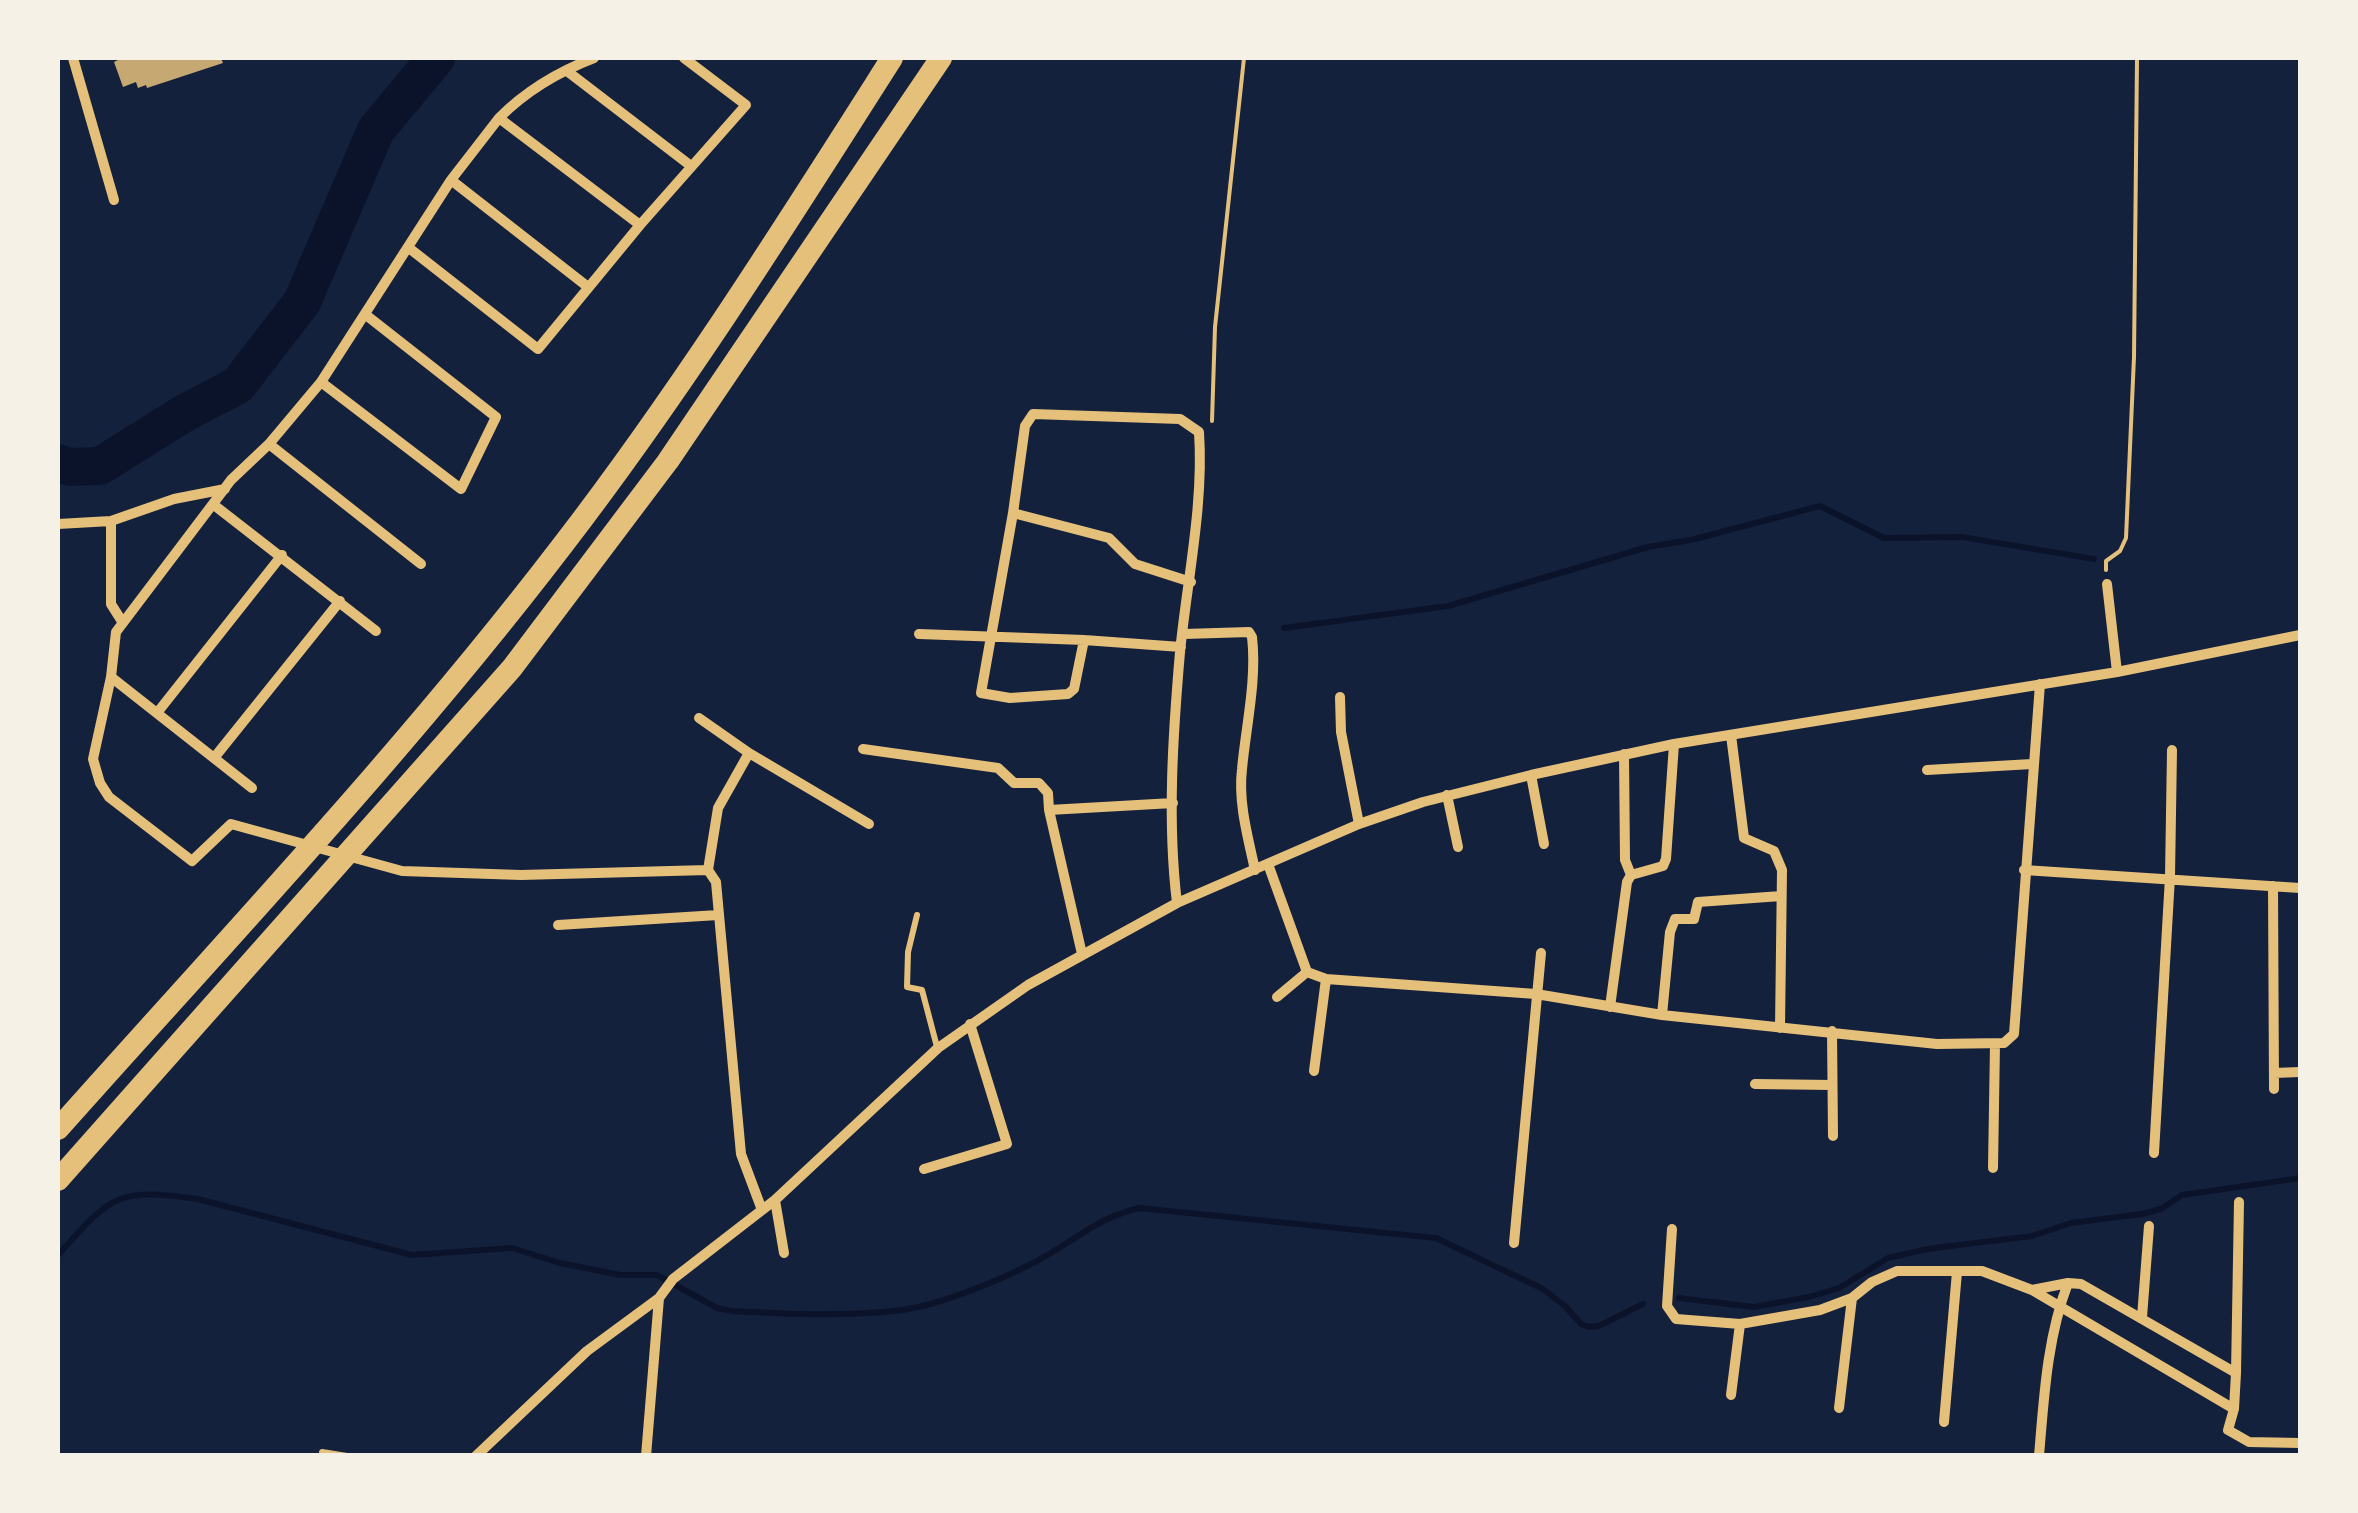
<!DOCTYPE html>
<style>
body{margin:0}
#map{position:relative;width:2358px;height:1513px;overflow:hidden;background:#14213d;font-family:"Titillium Web",sans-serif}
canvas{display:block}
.frame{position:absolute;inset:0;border:60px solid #f6f1e7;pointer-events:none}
</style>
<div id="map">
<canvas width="2358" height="1513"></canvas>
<div class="frame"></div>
</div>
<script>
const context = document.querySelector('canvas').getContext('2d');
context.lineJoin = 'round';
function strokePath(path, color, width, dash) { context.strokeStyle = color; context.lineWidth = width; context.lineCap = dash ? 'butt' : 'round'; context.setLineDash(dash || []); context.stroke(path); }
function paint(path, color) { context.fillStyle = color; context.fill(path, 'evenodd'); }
strokePath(new Path2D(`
 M1284 628 1448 606 1648 547 1691 540 1820 506 1884 538 1962 537 2094 559
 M58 1255C111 1196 116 1187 198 1199L412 1255 512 1248 560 1263 620 1275H657L717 1308 732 1311C788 1314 845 1317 901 1310 937 1306 998 1281 1031 1264 1070 1245 1095 1218 1139 1208L1436 1238 1543 1289 1565 1306 1581 1324 1589 1327 1599 1326 1643 1304
 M1679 1298 1754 1307 1809 1297 1839 1288 1888 1258 1927 1249 2032 1236 2071 1223 2142 1214 2161 1209 2182 1195 2300 1178`), '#0b132b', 6);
strokePath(new Path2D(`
 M58 463 69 467 100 466 183 414 238 385 302 302 376 130 436 58`), '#0b132b', 38);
paint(new Path2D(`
 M122 58H221L223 63 147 88 146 85 138 88 136 82 123 87 114 62Z`), '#c6a872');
strokePath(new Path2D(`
 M1212 421 1215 327 1244 58
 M2106 570V561L2120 551 2126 538 2134 357 2137 58`), '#e5c07b', 4);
strokePath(new Path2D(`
 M917 915 908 952 907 987 922 990 937 1047
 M322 1452 347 1456`), '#e5c07b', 6);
strokePath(new Path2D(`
 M73 58 114 200
 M594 58C560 71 525 92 499 118L640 225
 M567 71 691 166
 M499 118 451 180 321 382 269 444 231 480 116 632 111 677 93 759 100 783 109 797 192 861 231 824 402 871 521 875 708 870 716 882 741 1154 762 1210
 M451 180 588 287
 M409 248 538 349 640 225 746 105 684 58
 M321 382 461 489 496 417 366 315
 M269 444 421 564
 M214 505 376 631
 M1013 513 1025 426 1033 414 1180 419 1199 432C1204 504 1187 581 1180 652 1173 734 1167 821 1177 903
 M111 521V604L123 623
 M58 524 111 521 174 499 225 489
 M2107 584 2117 672
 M919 634 1084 640 1181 647
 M1184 634 1249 632 1252 637C1257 680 1246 726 1242 769 1238 803 1248 837 1255 870
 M1084 640 1074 689 1068 694 1010 698 981 693 1013 513 1109 538 1135 564 1191 582
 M111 677 252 788
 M1340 697 1341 732 1359 824
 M157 713 282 555
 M699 718 749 753
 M1731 735 1744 838 1774 851 1782 870 1780 1028
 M863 749 998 768 1014 783H1039L1048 793 1049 810 1173 803
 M1624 754 1625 860 1631 875
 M214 758 340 601
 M1927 770 2032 764
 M1531 775 1544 844
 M1447 795 1458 847
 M1049 810 1082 954
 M1268 864 1307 972 1326 979 1536 994 1662 1015 1937 1044 2004 1043 2014 1034 2040 684
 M708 870 718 808 749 753 869 824
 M2024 870 2300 888
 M2273 886 2274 1089
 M558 925 718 915
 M1277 997 1307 972
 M1610 1007 1627 882 1631 875 1663 866 1666 859 1674 744
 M1662 1015 1670 932 1675 919H1694L1698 902 1781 896
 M1832 1031 1833 1136
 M1314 1071 1326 979
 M2274 1073 2300 1072
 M1755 1084 1832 1085
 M2154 1153 2170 877 2172 750
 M1993 1168 1995 1044
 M924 1169 1007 1144 970 1024
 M775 1200 784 1253
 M2239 1202 2236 1373 2234 1409 2228 1430 2249 1442 2300 1443
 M1672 1229 1667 1306 1676 1319 1740 1324 1820 1310 1852 1298 1872 1282 1897 1271H1982L2032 1290 2234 1409
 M1514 1243 1541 953
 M2032 1290 2068 1283 2081 1284 2236 1373
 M2142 1317 2149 1226
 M1731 1395 1740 1324
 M1839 1408 1852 1298
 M1944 1422 1957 1272
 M476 1456 587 1351 659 1298 673 1279 775 1200 938 1048 1028 985 1177 903 1359 824 1423 802 1531 775 1674 744 2117 672 2300 635
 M646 1456 659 1298
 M2039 1456C2044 1397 2047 1338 2068 1283`), '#e5c07b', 10);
strokePath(new Path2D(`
 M58 1129C228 938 406 750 562 546 682 390 787 223 892 58
 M58 1180 512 668 668 461 941 58`), '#e5c07b', 22);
</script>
